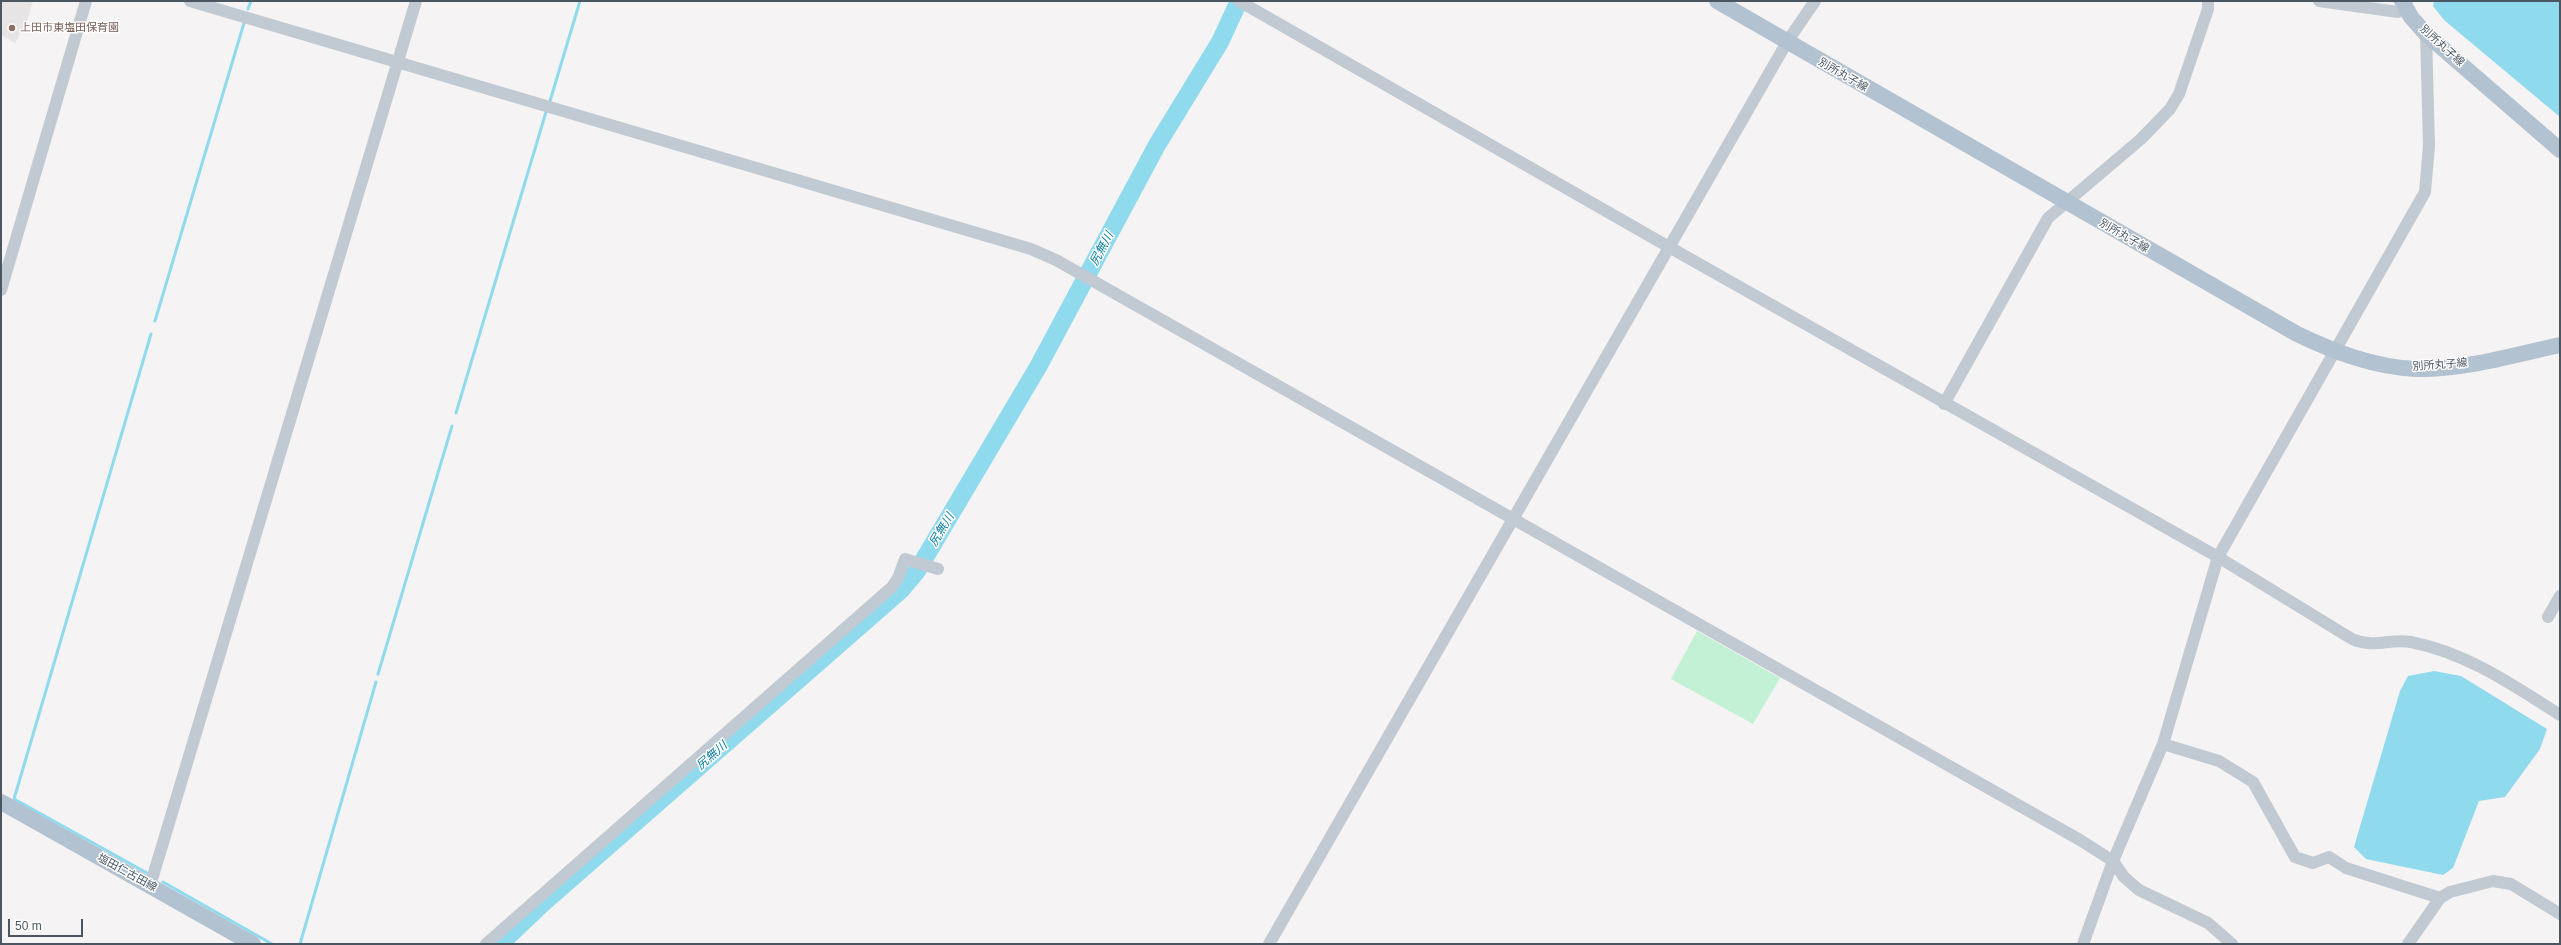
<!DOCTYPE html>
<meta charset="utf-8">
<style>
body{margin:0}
#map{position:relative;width:2561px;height:945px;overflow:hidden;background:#f5f3f3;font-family:Arial,sans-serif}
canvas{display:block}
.frame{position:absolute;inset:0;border:2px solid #4a5661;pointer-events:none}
.scale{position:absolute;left:8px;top:919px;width:75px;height:18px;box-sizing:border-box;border:2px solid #4a5661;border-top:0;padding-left:5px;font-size:12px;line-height:14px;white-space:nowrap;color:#4a5661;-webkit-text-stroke:3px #fff;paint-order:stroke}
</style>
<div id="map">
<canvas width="2561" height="945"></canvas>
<div class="frame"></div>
<div class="scale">50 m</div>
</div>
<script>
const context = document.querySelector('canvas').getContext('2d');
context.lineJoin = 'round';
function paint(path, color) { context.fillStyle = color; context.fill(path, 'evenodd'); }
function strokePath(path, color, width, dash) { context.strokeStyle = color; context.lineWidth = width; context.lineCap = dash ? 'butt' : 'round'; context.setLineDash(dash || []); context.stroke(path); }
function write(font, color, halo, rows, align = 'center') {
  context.font = font + ' Arial,"Noto Sans JP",sans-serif'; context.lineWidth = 3; context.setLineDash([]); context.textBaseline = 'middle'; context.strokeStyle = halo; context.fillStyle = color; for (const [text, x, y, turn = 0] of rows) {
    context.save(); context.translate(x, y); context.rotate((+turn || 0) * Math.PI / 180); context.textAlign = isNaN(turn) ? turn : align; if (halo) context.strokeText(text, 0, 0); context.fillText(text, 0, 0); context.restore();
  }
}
paint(new Path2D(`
 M1 1H33L27 21 15 43 1 35Z`), '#e6e4e5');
paint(new Path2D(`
 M1697 631 1780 678 1753 724 1671 679Z`), '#c3f1d5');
paint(new Path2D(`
 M2434 1H2560V117L2444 20 2433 6Z
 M2434 671 2461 676 2547 729 2540 749 2505 797 2479 801 2453 868 2443 875 2366 859 2354 847 2400 691 2408 676Z`), '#90daee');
strokePath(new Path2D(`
 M248 9 251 1
 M550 101 580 1
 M155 321 244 23
 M456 413 546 112
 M378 674 452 426
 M147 873 14 799 151 334
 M163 882 272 944
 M300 944 376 682`), '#90daee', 3);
strokePath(new Path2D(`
 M500 944 542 904 901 590 917 571 1038 367 1157 145 1220 42 1239 1`), '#90daee', 18);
strokePath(new Path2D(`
 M190 1 1031 249 1056 260 2080 840 2113 861 2124 877 2139 890 2208 923 2232 944
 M1239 1 1669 247 2218 557 2352 639C2376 649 2388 638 2411 642 2467 653 2513 685 2560 715
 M2319 1 2398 12 2407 1
 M1 290 86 1
 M1944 404 2048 218 2141 139 2170 109 2179 94 2208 9V1
 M2548 617 2560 596
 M2163 744 2219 761 2253 782 2295 857 2313 863 2329 857 2346 868 2440 898
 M150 886 416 1
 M486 944 892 587 898 578 905 559 938 569
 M1269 944 1787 42 1815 1
 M2083 944 2113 861 2163 744 2218 557 2425 192 2429 146 2426 34
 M2408 944 2440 898 2450 892 2493 881 2511 884 2560 914`), '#c1cad2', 12);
strokePath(new Path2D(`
 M1717 1 2297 334C2335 352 2373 367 2416 369 2464 370 2513 355 2560 345
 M2402 1 2411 17 2426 34 2560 150
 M1 802 253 944`), '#b3c2d1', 16);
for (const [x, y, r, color] of [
 [12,28,4,"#8d6e63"]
]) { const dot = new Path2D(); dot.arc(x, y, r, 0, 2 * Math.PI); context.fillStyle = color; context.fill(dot); strokePath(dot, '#fff', 1.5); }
write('11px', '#785e54', '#fff', [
 ["上田市東塩田保育園",20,28]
], 'left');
write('11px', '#4a5661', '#fff', [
 ["別所丸子線",2442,46,42],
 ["別所丸子線",1843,75,30],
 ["別所丸子線",2124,236,30],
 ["別所丸子線",2440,365,-4],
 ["塩田仁古田線",127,873,29]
]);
write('italic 12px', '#0c7c9b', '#fff', [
 ["尻無川",1102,249,-62],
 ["尻無川",942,530,-59],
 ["尻無川",712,756,-41]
]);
</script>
